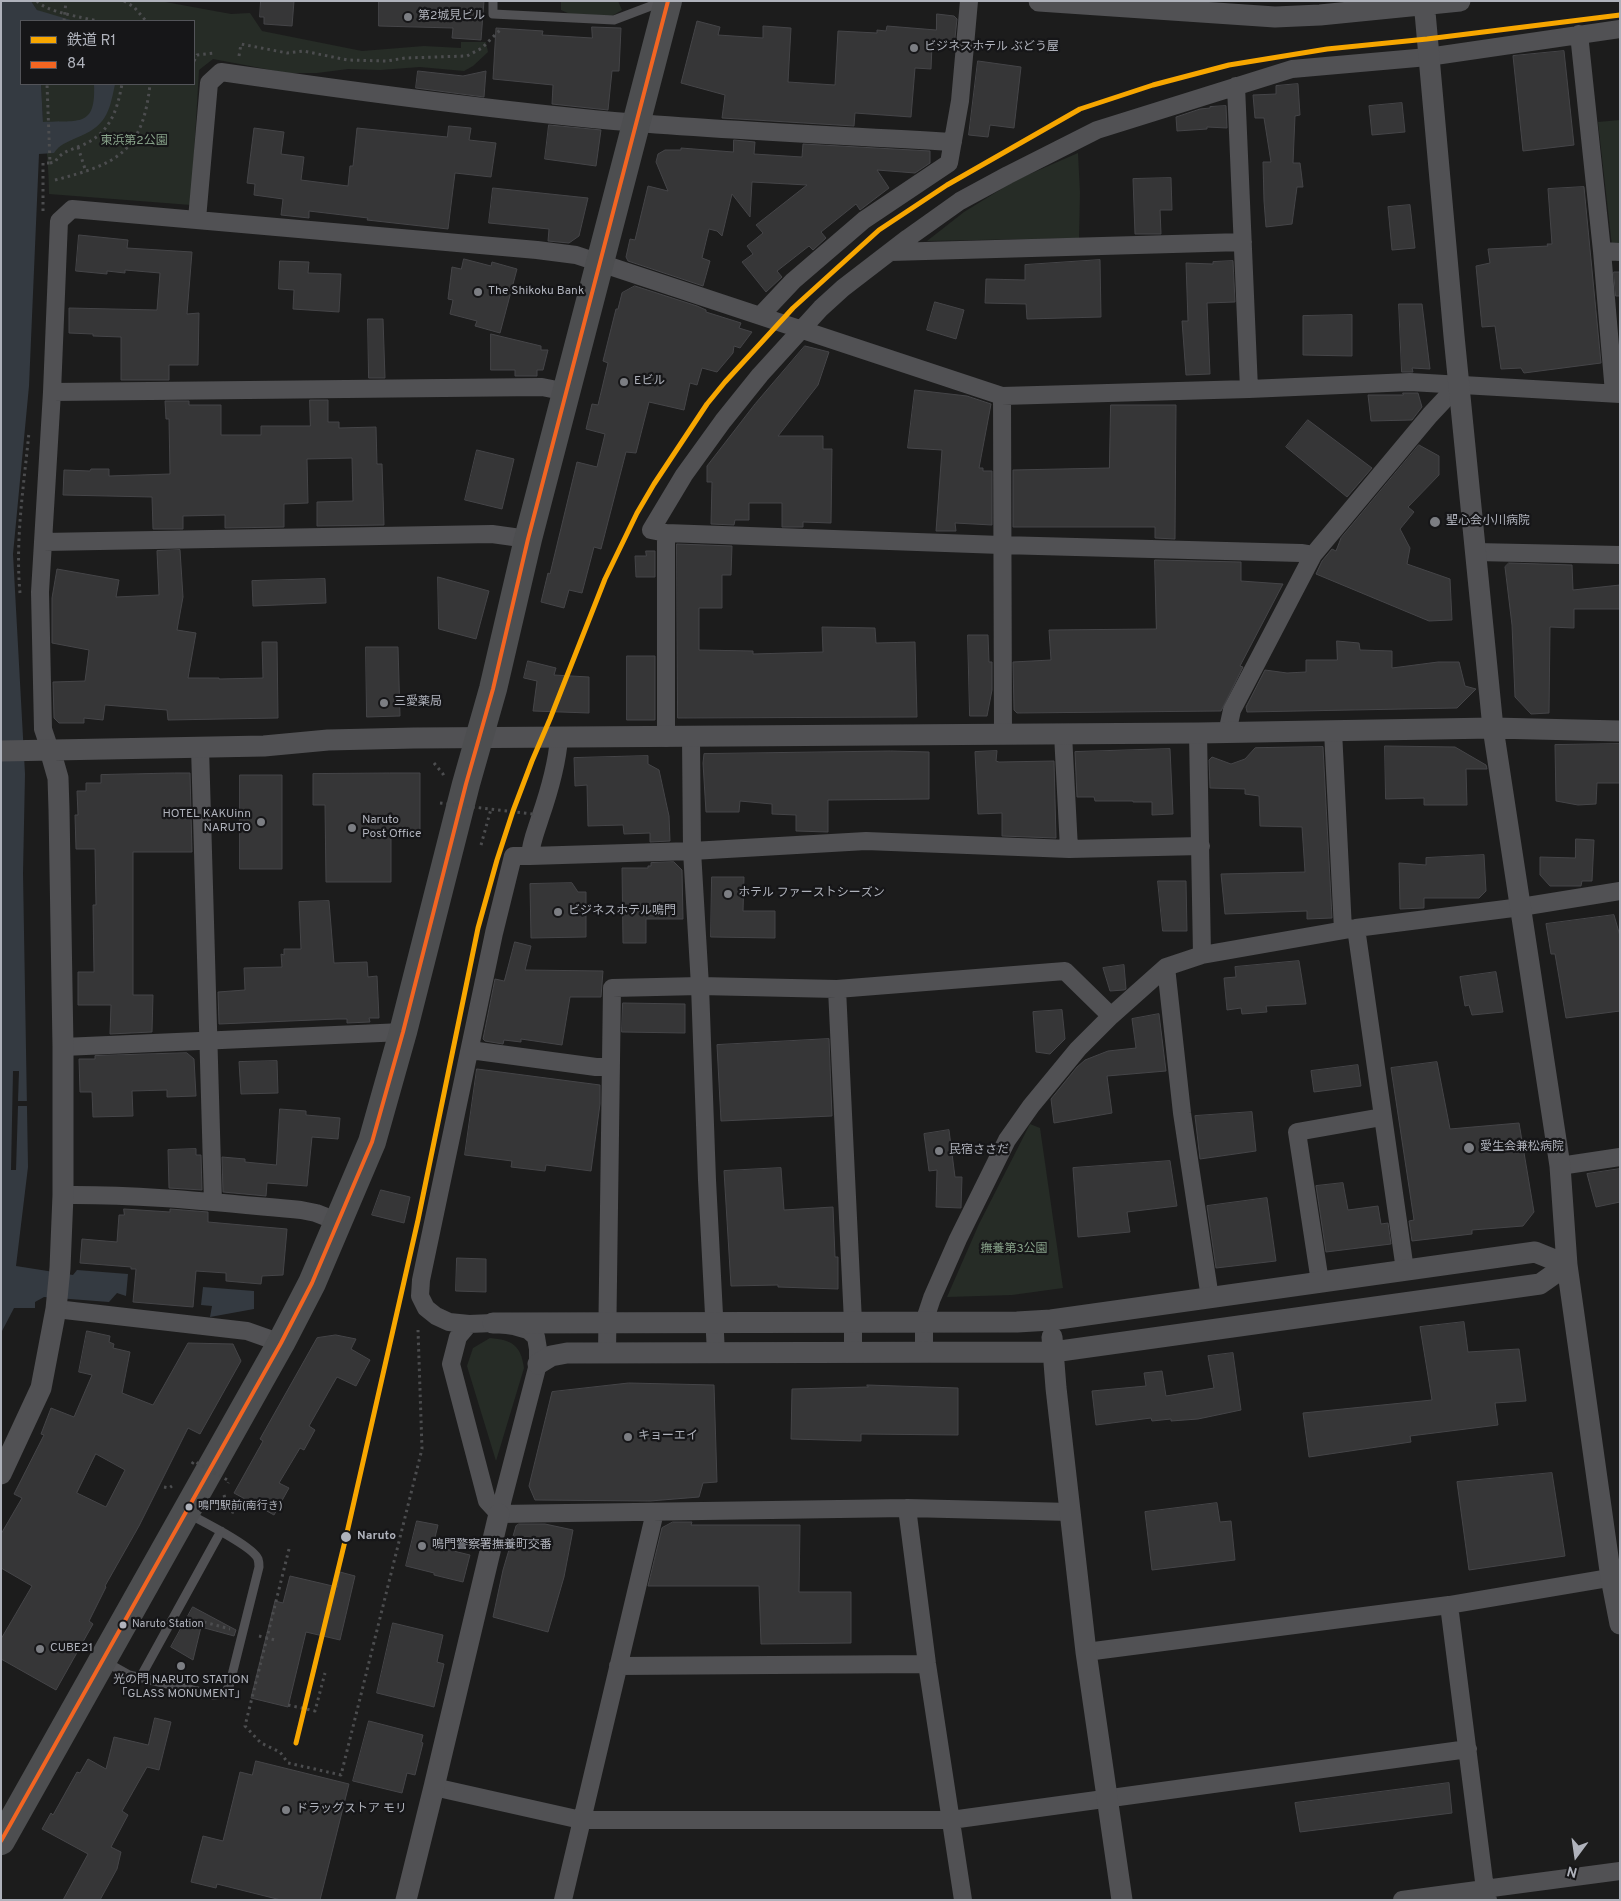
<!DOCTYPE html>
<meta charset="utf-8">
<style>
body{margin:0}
#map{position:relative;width:1621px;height:1901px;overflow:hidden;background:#1c1c1c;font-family:Overpass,"Noto Sans JP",sans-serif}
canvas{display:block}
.frame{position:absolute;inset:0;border:2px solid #afb2bb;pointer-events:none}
.legend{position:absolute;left:20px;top:20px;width:175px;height:65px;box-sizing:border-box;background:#161618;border:1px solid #535459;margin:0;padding:6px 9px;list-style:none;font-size:15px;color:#afb2bb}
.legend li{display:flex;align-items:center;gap:10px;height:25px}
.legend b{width:25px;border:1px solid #535459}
.north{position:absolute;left:1551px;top:1831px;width:50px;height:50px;-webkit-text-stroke:4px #161618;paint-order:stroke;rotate:194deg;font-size:14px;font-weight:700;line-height:20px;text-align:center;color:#afb2bb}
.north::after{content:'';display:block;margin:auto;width:18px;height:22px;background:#afb2bb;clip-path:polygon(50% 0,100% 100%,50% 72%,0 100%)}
</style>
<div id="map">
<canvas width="1621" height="1901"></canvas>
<div class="frame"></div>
<ul class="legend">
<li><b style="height:6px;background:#f7a600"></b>鉄道 R1</li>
<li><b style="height:6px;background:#f26522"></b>84</li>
</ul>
<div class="north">N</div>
</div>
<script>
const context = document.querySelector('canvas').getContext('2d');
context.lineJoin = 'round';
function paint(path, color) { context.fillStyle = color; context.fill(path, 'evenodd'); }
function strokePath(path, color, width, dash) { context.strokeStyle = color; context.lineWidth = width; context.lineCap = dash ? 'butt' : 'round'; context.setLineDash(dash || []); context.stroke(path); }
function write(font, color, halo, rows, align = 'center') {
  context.font = font + ' Overpass,"Noto Sans JP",sans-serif'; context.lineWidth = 4.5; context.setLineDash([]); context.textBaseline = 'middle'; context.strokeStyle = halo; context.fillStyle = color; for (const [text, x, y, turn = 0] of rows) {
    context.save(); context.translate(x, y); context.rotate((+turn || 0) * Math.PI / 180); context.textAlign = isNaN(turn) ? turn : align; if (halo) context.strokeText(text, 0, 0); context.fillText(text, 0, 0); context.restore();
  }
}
paint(new Path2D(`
 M31 1H160L231 14 250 13 262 31 362 51 424 46 461 48V42H486L488 52 473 66 464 71 420 67 380 70 348 69 317 73H287L213 59 199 70 191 205 49 194C49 170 46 147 45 123L43 122 41 84H194V21H58L37 10Z
 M561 1H618L622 10 612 16 570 14 561 10Z
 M1620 120V246H1612L1598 122Z
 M1078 153 1080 193 1079 238 927 241 964 212 1016 180Z
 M1030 1124 1040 1128 1063 1288 1012 1295 947 1297 979 1224Z
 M490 1338C512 1340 521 1345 524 1368L496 1461 467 1366 473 1348Z`), '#262c26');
paint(new Path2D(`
 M1 1H31L37 10 74 21H21V84H41L43 122C79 120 96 128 94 84H115C109 114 106 126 76 138 67 142 59 145 54 153L39 154 29 386 13 554 25 774 23 873 28 1167 16 1266 73 1275 77 1270 128 1274 126 1296 117 1293 109 1302 44 1297 35 1302V1308H14L1 1333Z
 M203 1287 254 1291V1309L210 1317 212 1306 201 1305Z`), '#343a41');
paint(new Path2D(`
 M13 1071H19L18 1101H27V1106H18L16 1170H11Z`), '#1c1c1c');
const building = new Path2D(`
 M261 1H294L292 26 264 24V17H260Z
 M379 1H484L481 40 452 38 453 28 379 26Z
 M937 14 954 16 957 19 954 47 932 45 931 69 915 68 911 117 855 113 854 126 722 118 725 95 681 83 697 21 720 27 718 35 763 38V26L791 28 788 82 835 85 838 31 877 33V30L886 31 887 26 936 30Z
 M592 27 621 28 619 71H612L608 110 552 104 553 85 493 79 496 28 543 31 542 35 592 38Z
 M1564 51 1574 145 1523 151 1513 56Z
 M978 61 1021 67 1014 128 990 125 988 137 969 135Z
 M418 71 463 76 486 71 484 97 416 88Z
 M1298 84 1300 115 1295 116 1293 163H1300L1303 187H1297L1292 224 1266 227 1264 201 1263 162H1271L1264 118H1255L1253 95 1276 94V86Z
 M1402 103 1405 132 1372 135 1369 106Z
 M1226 106 1227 128 1207 127V129L1177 131 1176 117 1200 109 1210 108V107Z
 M549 125 601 130 596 166 545 159Z
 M449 126 471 128 469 140 496 143 491 177 455 173 448 229 367 220 368 218 309 211V218L281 215 283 199 254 195 255 184 247 183 254 128 284 132 281 154 304 157 301 180 348 186 350 166H353L357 128 447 137Z
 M734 140 755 142 754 154 802 157 803 144 930 151V163L915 173 877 170 889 188 860 210 856 204 821 232 826 238 813 250 809 246 777 271 782 277 766 292 742 262 753 254 747 246 763 233 756 225 807 185 752 182 750 217 732 194 722 236 717 231 709 229 702 258 710 261 703 286 628 261 626 257 630 239 635 240 648 186 668 191 656 162 658 154 665 150H681V148L733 152Z
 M1171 178 1172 210H1160L1161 234H1135L1133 179Z
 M1584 187 1601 363 1524 373 1521 368 1501 369 1495 326 1482 327 1476 266 1490 263 1488 249 1548 246 1547 244H1552L1548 189Z
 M493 188 588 198 579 236 569 243 548 241 549 229 489 223Z
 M1410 205 1415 248 1392 250 1388 207Z
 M79 235 128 240 127 248 192 252 187 314 199 313 198 365H169V380H121V337L93 336V334L69 333V308L157 310 160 273 125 270V273L107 271V274L76 271Z
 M464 259 491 266 492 262 517 269 500 333 475 326 477 321 450 314 453 300 448 299 452 267 461 269Z
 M1100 260 1101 317 1027 319 1026 304 985 303 986 279 1025 280V265Z
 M280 261 309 262 308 273 341 274 339 312 293 309 294 290 279 289Z
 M1233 261 1235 302 1207 303 1210 374 1186 375 1182 321H1188L1186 263 1213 264V262Z
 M1614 272H1620V296H1616Z
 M635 286 697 306 706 310V312L741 323 739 328 752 332 740 348 734 346 733 353 717 372 702 368 697 385 690 383 684 410 649 402 636 453 626 452 601 549 594 547 582 593 569 590 564 608 541 602 548 573 550 574 577 462 597 467 605 434 586 429 592 404 598 405 608 363 603 361 616 309H618L622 293Z
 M935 302 964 310 956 339 927 330Z
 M1399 304H1422L1430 369 1412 368 1413 372H1402Z
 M1352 315V356L1303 355V316Z
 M368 319H383L385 378H369Z
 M491 334 541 346V350H548L543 370H537V376H515V370H491Z
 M805 346 829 352 818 385 778 436H823V449H832L831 523 803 522V527H782V503H749V520H735L734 525 711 524 712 482H707V466L755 404Z
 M915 390 967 396 991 404 979 468H983V471H992V525L955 523 956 531H936L942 450 908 448Z
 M1403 393H1418L1422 407 1412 420 1371 421 1368 395H1403Z
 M310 400H328V422H339V428L376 427 377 464H382L384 525 317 526V502L353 501 352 458 307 459 308 503 284 504V527L225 528V515L183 516V529H153L152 497 63 495 64 470 90 471 91 469H109V476L170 474 169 419H166L165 401H189V405H221V435H261V426H310Z
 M1111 405H1176L1175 539 1155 538V527H1013V470L1109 468Z
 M1308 420 1372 468 1347 497 1286 447Z
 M1419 445 1439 456V475L1408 507 1414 512 1400 529 1410 548 1407 564 1450 579 1452 620 1429 621 1316 574 1322 561 1332 549 1336 551 1341 538Z
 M477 450 514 459 502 509 465 500Z
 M677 544 732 546 731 575H722V608H699V650L753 651V654L823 652 822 627 875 628 876 643 915 642 917 717 678 718Z
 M180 550 183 597 177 630 196 633 188 678H219V679L263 678 262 642H277L278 718 168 720 167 710 105 705 103 720 84 718V723H59L54 718 53 682 85 681 89 650 52 643V598L57 569 119 580 116 597 159 595 157 551Z
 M646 551H655V577H636L635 556H646Z
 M1155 560 1241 562V581L1283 584 1240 666 1243 667 1221 711 1017 713 1014 710 1013 662 1051 660 1049 630 1156 629Z
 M1509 563 1572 565 1573 590 1620 585V609H1574V628L1550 627 1549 713 1531 714 1515 697 1512 625 1505 567Z
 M438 577 489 591 476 639 439 629Z
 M325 579 326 603 253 606 252 581Z
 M968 635H988L989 662H992V690L987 716H970Z
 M1337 641 1359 643 1360 650 1392 651V668L1438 662H1459L1465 686 1476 689 1457 708 1247 712 1246 707 1265 670 1287 673 1306 672V660H1337Z
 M366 647H398L400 716 367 717Z
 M627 656H655V720H627Z
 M528 661 556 668 554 675 589 677V713L533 711 537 681 524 678Z
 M1620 744V783H1597L1596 804 1578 805 1556 801 1555 745Z
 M1385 746 1455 747 1486 765 1487 769H1466L1467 805H1424V798L1386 799Z
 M1323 747 1332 918 1307 919V911L1225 914 1221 874 1305 872 1302 827 1260 826 1259 796 1245 794V789L1210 788 1209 760 1212 757 1231 764 1245 759 1255 748Z
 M1170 749 1173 814 1152 815V802H1133V801H1095L1094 797H1077L1075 752Z
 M891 751 929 752V799L828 800V832L796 831V815L772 814V804L740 801 739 812H706L703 763 704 754Z
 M997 751 996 761 999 762 1054 761 1056 838 1002 836V813L978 814 975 752Z
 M648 756V764L659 770 669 816 670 841 650 842V833L624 834 623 825 588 826 587 785 575 786 574 758Z
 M175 773H190L192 852H133V995H153L152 1032 110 1034 111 1005H78V972H94L93 905H96L95 849H76L75 815H78L77 791H86V783H101V775Z
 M390 773H420V832H391V882H326L325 805H313V774Z
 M240 775H282V869H240Z
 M1576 839 1594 840 1592 881H1582L1581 886H1550L1540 875V857L1575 858Z
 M1484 855 1486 891 1479 898H1424V908L1400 909 1399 863 1426 865V858Z
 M674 862 682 870 683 919H646V943H623L622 868H648V866H651V863Z
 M712 877H744L743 911H775V938L711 937Z
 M1158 881H1186L1187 931H1163Z
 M572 883 578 892H586V937L531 938 530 884Z
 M329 901 334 963 367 962 368 977 377 976 379 1018H369L370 1022 347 1023V1019H337L219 1024 218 992 245 990 244 968 282 967 281 954 284 955V949H301L299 902Z
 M1614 915 1620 936V1011L1566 1018 1555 954H1551L1546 924Z
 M515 942 531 946 525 970 603 971 601 997H570L562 1045 521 1039V1042L504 1040 503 1044 485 1041 483 1039 495 979 504 981Z
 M1299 961 1306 1004 1266 1006 1267 1012 1242 1014 1241 1008 1227 1010 1224 978 1236 977 1235 967Z
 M1124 965 1126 989 1124 990 1110 991 1103 968Z
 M1496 972 1503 1012 1472 1015 1469 1005 1465 1006 1460 977Z
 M623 1003 685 1004V1033L622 1032Z
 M1062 1010 1065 1039 1050 1054 1036 1052 1033 1012Z
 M1159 1014 1166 1071 1107 1076 1112 1113 1054 1123 1051 1099 1077 1067 1085 1060 1108 1051 1136 1048 1132 1019Z
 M829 1039 832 1116 721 1121 717 1045Z
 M187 1053 194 1059 196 1096 167 1097V1090L132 1091 133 1116 93 1117 92 1092H80L79 1059H95V1056Z
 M277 1061 278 1093 241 1094 239 1062Z
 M1437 1062 1450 1129 1519 1123 1534 1212 1523 1226 1472 1230V1234L1412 1241 1409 1221 1414 1220 1391 1068Z
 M1358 1065 1361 1086 1314 1092 1311 1071Z
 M477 1069 600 1085V1104L591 1171 546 1165 545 1171 511 1167 512 1161 465 1155Z
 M280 1109 306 1111V1115L340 1118 338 1139 312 1137 307 1186 267 1183 266 1196 223 1192 222 1157 245 1159V1162L276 1165Z
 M1252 1112 1256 1151 1200 1159 1195 1116Z
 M949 1130 955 1177H962L961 1208 936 1207 937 1170 929 1171 924 1134Z
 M196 1149V1155H201L202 1190 169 1188 168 1150Z
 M1170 1161 1177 1206 1127 1212 1130 1232 1078 1237 1073 1168Z
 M781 1168 784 1210 833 1207 835 1257H838V1289L778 1287V1285L731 1286 724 1171Z
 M1620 1169V1202L1596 1207 1587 1174Z
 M1343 1183 1348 1210 1378 1206 1381 1224 1388 1223 1391 1244 1326 1252 1316 1186Z
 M381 1190 410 1197 404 1223 372 1215Z
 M1267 1198 1276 1261 1216 1268 1207 1206Z
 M124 1209 170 1212V1209L208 1212V1222L287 1229 283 1275 262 1276 261 1284 226 1281V1273L196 1271 193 1307 133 1302 136 1269H131V1267L80 1263 82 1239 117 1242 119 1215H124Z
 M457 1258 486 1259V1292L456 1291Z
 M1464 1322 1468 1352 1519 1349 1526 1401 1495 1403 1498 1425 1410 1436 1411 1442 1309 1457 1303 1413 1432 1400 1420 1327Z
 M87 1331 110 1336 109 1342 114 1344 113 1348 130 1352 122 1393 153 1405 188 1343 233 1344 241 1361 200 1434 188 1428 139 1526 105 1586 106 1587 89 1621 93 1624 56 1690 1 1659V1639L32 1586 1 1568V1534L22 1498 14 1494 44 1435 41 1434 51 1408 74 1417 92 1375 79 1372ZM96 1454 125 1470 106 1507 77 1493Z
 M336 1335 356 1339 351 1349 370 1360 356 1386 337 1377 309 1426 315 1430 304 1450 300 1448 279 1483 289 1488 274 1515 234 1493 263 1441 260 1439 317 1338Z
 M1233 1353 1241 1410 1198 1419 1171 1421V1419L1152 1421 1151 1418 1096 1425 1092 1391 1146 1386 1144 1373 1162 1371 1166 1396 1214 1388 1208 1356Z
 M629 1383 714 1385 717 1482 703 1483 699 1497 650 1501 535 1500 529 1486 552 1392Z
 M867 1385 958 1388V1435L861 1434V1441L791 1439 792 1389 868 1387Z
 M1552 1473 1565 1556 1469 1570 1457 1482Z
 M1217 1503 1220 1522 1231 1521 1235 1560 1152 1570 1145 1512Z
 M417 1521 438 1525 433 1546 470 1555 463 1582 434 1575V1573L406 1566Z
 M673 1522H692L691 1525H800L799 1592H851V1643L761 1644 759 1586H648L662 1528Z
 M519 1524H545L573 1530 564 1577 548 1632 493 1617 503 1570 516 1526Z
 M340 1572 355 1576 340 1640 306 1632 288 1707 251 1698 275 1601 283 1603 290 1576 337 1587Z
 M193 1607 236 1630 234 1636 201 1627 193 1660 171 1647Z
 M393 1623 443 1635 437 1662 444 1664 434 1707 377 1693Z
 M155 1718 171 1722 159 1770 147 1767 122 1811 128 1815 111 1847 121 1852 117 1869 100 1900H63L88 1854 42 1829 51 1813 53 1815 77 1772 80 1773 88 1759 106 1769 114 1737 148 1745Z
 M369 1721 423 1735 421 1742 423 1743 415 1775 407 1773 402 1793 353 1781Z
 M256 1761 349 1784 320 1900H281L217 1884 216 1888 191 1882 203 1836 223 1841 240 1772 252 1775Z
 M1449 1783 1452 1813 1300 1832 1295 1803Z`);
paint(building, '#363637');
strokePath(building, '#454548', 1);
strokePath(new Path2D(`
 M37 1C46 12 82 17 97 21
 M124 1 134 7 146 21
 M64 21 66 1
 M239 56 241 44 287 53 303 51 348 60 387 61 405 58 467 56 482 48 501 29
 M194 61 197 55 215 53
 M78 147 86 172
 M50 163 55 162C62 151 69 151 80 146 109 135 117 112 122 84
 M55 180C117 164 143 152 150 84
 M43 211V163H50L47 84
 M20 593C15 539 24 485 29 432
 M434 763 443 774 444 777
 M481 845 491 809
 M164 1487 169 1488 172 1486
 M224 1495 228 1510 237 1514
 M289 1549 245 1726 261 1743 280 1752 288 1763 341 1775 422 1449 418 1330
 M204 1622 230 1629
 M259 1636 275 1640
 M288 1705 315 1711 325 1673`), '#4c4d4f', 3, [2.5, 4]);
strokePath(new Path2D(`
 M493 1V14L614 20 664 1
 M104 1661 129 1675 214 1695 223 1694 229 1687 259 1567C259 1565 259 1562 258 1559 254 1547 202 1521 189 1514
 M140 1678 221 1531`), '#515154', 9);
strokePath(new Path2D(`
 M1579 34 1602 251
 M1236 86 1249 389
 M197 219 209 83 221 72C352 91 482 109 614 121 726 131 840 135 953 142
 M890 252 1243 242
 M760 316 793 281 864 220 949 163 960 101 969 1
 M52 392 542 387 567 392
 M1614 393 1602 251 1620 252
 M1002 396 1003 734
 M43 542 492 534 528 539
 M1475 552 1620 555
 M1313 555 1301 553 1001 545 666 533 651 530 684 475 723 421 760 375 821 308 843 288 908 238 960 201 1008 175 1097 130 1292 69 1428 57 1620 29
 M1333 731 1343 930
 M1198 733 1202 955
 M1227 733 1232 710 1313 555 1430 415 1459 384
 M666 738V533
 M691 738 692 851 700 986 707 1180 716 1353
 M200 747 213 1202
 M50 750 43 729 40 592 52 392 59 221 72 209 537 250 576 255 1002 396 1249 389 1410 382 1620 394
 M1069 849 1201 846
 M530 856 692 851 866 841 1069 849 1063 734
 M1356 928 1405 1270
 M1166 967 1182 1113 1210 1298
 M837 989 853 1322V1353
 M63 1047 403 1032
 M470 1050 596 1067H611
 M1560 1166 1620 1157
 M63 1195C142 1194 222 1203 301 1210L316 1213 339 1222
 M1320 1282 1297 1132 1382 1117
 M56 1309 247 1331 281 1343
 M469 1324 458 1337 451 1364 487 1501 499 1514 907 1508 1071 1512
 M607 1353 612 988 700 986 837 989 1065 971 1111 1016
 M924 1353V1322L932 1298 958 1239 1007 1140 1031 1106 1078 1049 1111 1016 1166 967 1202 955 1356 928 1521 907 1620 891
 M907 1508 927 1664 963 1900
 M499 1514 538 1364V1349L536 1337 528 1330 514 1326 493 1323 469 1324 449 1322 436 1316 426 1308 420 1296 421 1280 494 933 513 856H530C531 842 536 831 540 818 549 792 557 766 559 738
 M1449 1605 1485 1889 1488 1900
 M1086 1652 1449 1605 1620 1576
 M618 1666 927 1664
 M434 1787 581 1820H951L1468 1749
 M563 1900 655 1512
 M1402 1900 1620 1871`), '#515154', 18);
strokePath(new Path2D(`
 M1039 1 1275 17 1320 15 1460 1
 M1424 1 1454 336 1493 728 1620 731
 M1 751 264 746 328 740 414 738 1198 733 1493 728 1560 1166 1567 1265 1611 1578 1620 1624
 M493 1323 1017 1322 1051 1320 1535 1252 1567 1265
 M1052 1337 1056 1388 1086 1652 1122 1900
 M538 1364 551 1356 567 1353 1053 1352 1540 1284 1567 1265
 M1 1474 41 1388 56 1309 60 1268 63 1195V1047L59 809 58 778 50 750
 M406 1900 434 1787 499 1514`), '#515154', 21);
strokePath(new Path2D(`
 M1 1841 281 1343 312 1283 372 1142 403 1032 466 784 493 689 528 539 668 1`), '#4d4e50', 28);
strokePath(new Path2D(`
 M296 1743 346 1537`), '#525255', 4, [6, 5]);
strokePath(new Path2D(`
 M440 803 532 814V811
 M192 1464 194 1461 229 1481 228 1483`), '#4c4d4f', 3, [2.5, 4]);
strokePath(new Path2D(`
 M1 1841 281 1343 312 1283 372 1142 403 1032 466 784 493 689 528 539 668 1`), '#f26522', 4);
strokePath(new Path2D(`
 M296 1743 346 1537 418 1220 478 928 497 860 513 811 532 761 550 719 605 579 637 513 654 484 707 404 725 382 793 308 879 230 947 185 1080 109 1153 85 1229 65 1327 49 1427 39 1620 15`), '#f7a600', 5);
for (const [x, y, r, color] of [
 [408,17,5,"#7c7e83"],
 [914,48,5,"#7c7e83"],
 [478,292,5,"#7c7e83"],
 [624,382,5,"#7c7e83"],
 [1435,522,6,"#7c7e83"],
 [384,703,5,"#7c7e83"],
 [261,822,5,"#7c7e83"],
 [352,828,5,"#7c7e83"],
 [728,894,5,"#7c7e83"],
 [558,912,5,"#7c7e83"],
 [1469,1148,6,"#7c7e83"],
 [939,1151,5,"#7c7e83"],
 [628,1437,5,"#7c7e83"],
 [189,1507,4.5,"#afb2bb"],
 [346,1537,6,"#afb2bb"],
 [422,1546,5,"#7c7e83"],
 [123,1625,4.5,"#afb2bb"],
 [40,1649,5,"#7c7e83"],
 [181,1666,5,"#7c7e83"],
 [286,1810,5,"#7c7e83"]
]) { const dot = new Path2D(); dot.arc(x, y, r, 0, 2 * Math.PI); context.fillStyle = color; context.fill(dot); strokePath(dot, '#161618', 2); }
write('11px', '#afb2bb', '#161618', [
 ["鳴門駅前(南行き)",198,1507],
 ["Naruto Station",132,1625]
], 'left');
write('12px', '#afb2bb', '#161618', [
 ["第2城見ビル",418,17],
 ["ビジネスホテル ぶどう屋",924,48],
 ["The Shikoku Bank",488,292],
 ["Eビル",634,382],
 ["聖心会小川病院",1446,522],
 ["三愛薬局",394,703],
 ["HOTEL KAKUinn",251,815,"right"],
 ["NARUTO",251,829,"right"],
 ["Naruto",362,821],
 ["Post Office",362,835],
 ["ホテル ファーストシーズン",738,894],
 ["ビジネスホテル鳴門",568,912],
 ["愛生会兼松病院",1480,1148],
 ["民宿ささだ",949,1151],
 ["キョーエイ",638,1437],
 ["鳴門警察署撫養町交番",432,1546],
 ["CUBE21",50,1649],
 ["光の門 NARUTO STATION",181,1681,"center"],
 ["「GLASS MONUMENT」",181,1695,"center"],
 ["ドラッグストア モリ",296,1810]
], 'left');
write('12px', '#88a38a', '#161618', [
 ["東浜第2公園",134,142],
 ["撫養第3公園",1014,1250]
]);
write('bold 12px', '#afb2bb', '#161618', [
 ["Naruto",357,1537]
], 'left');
</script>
